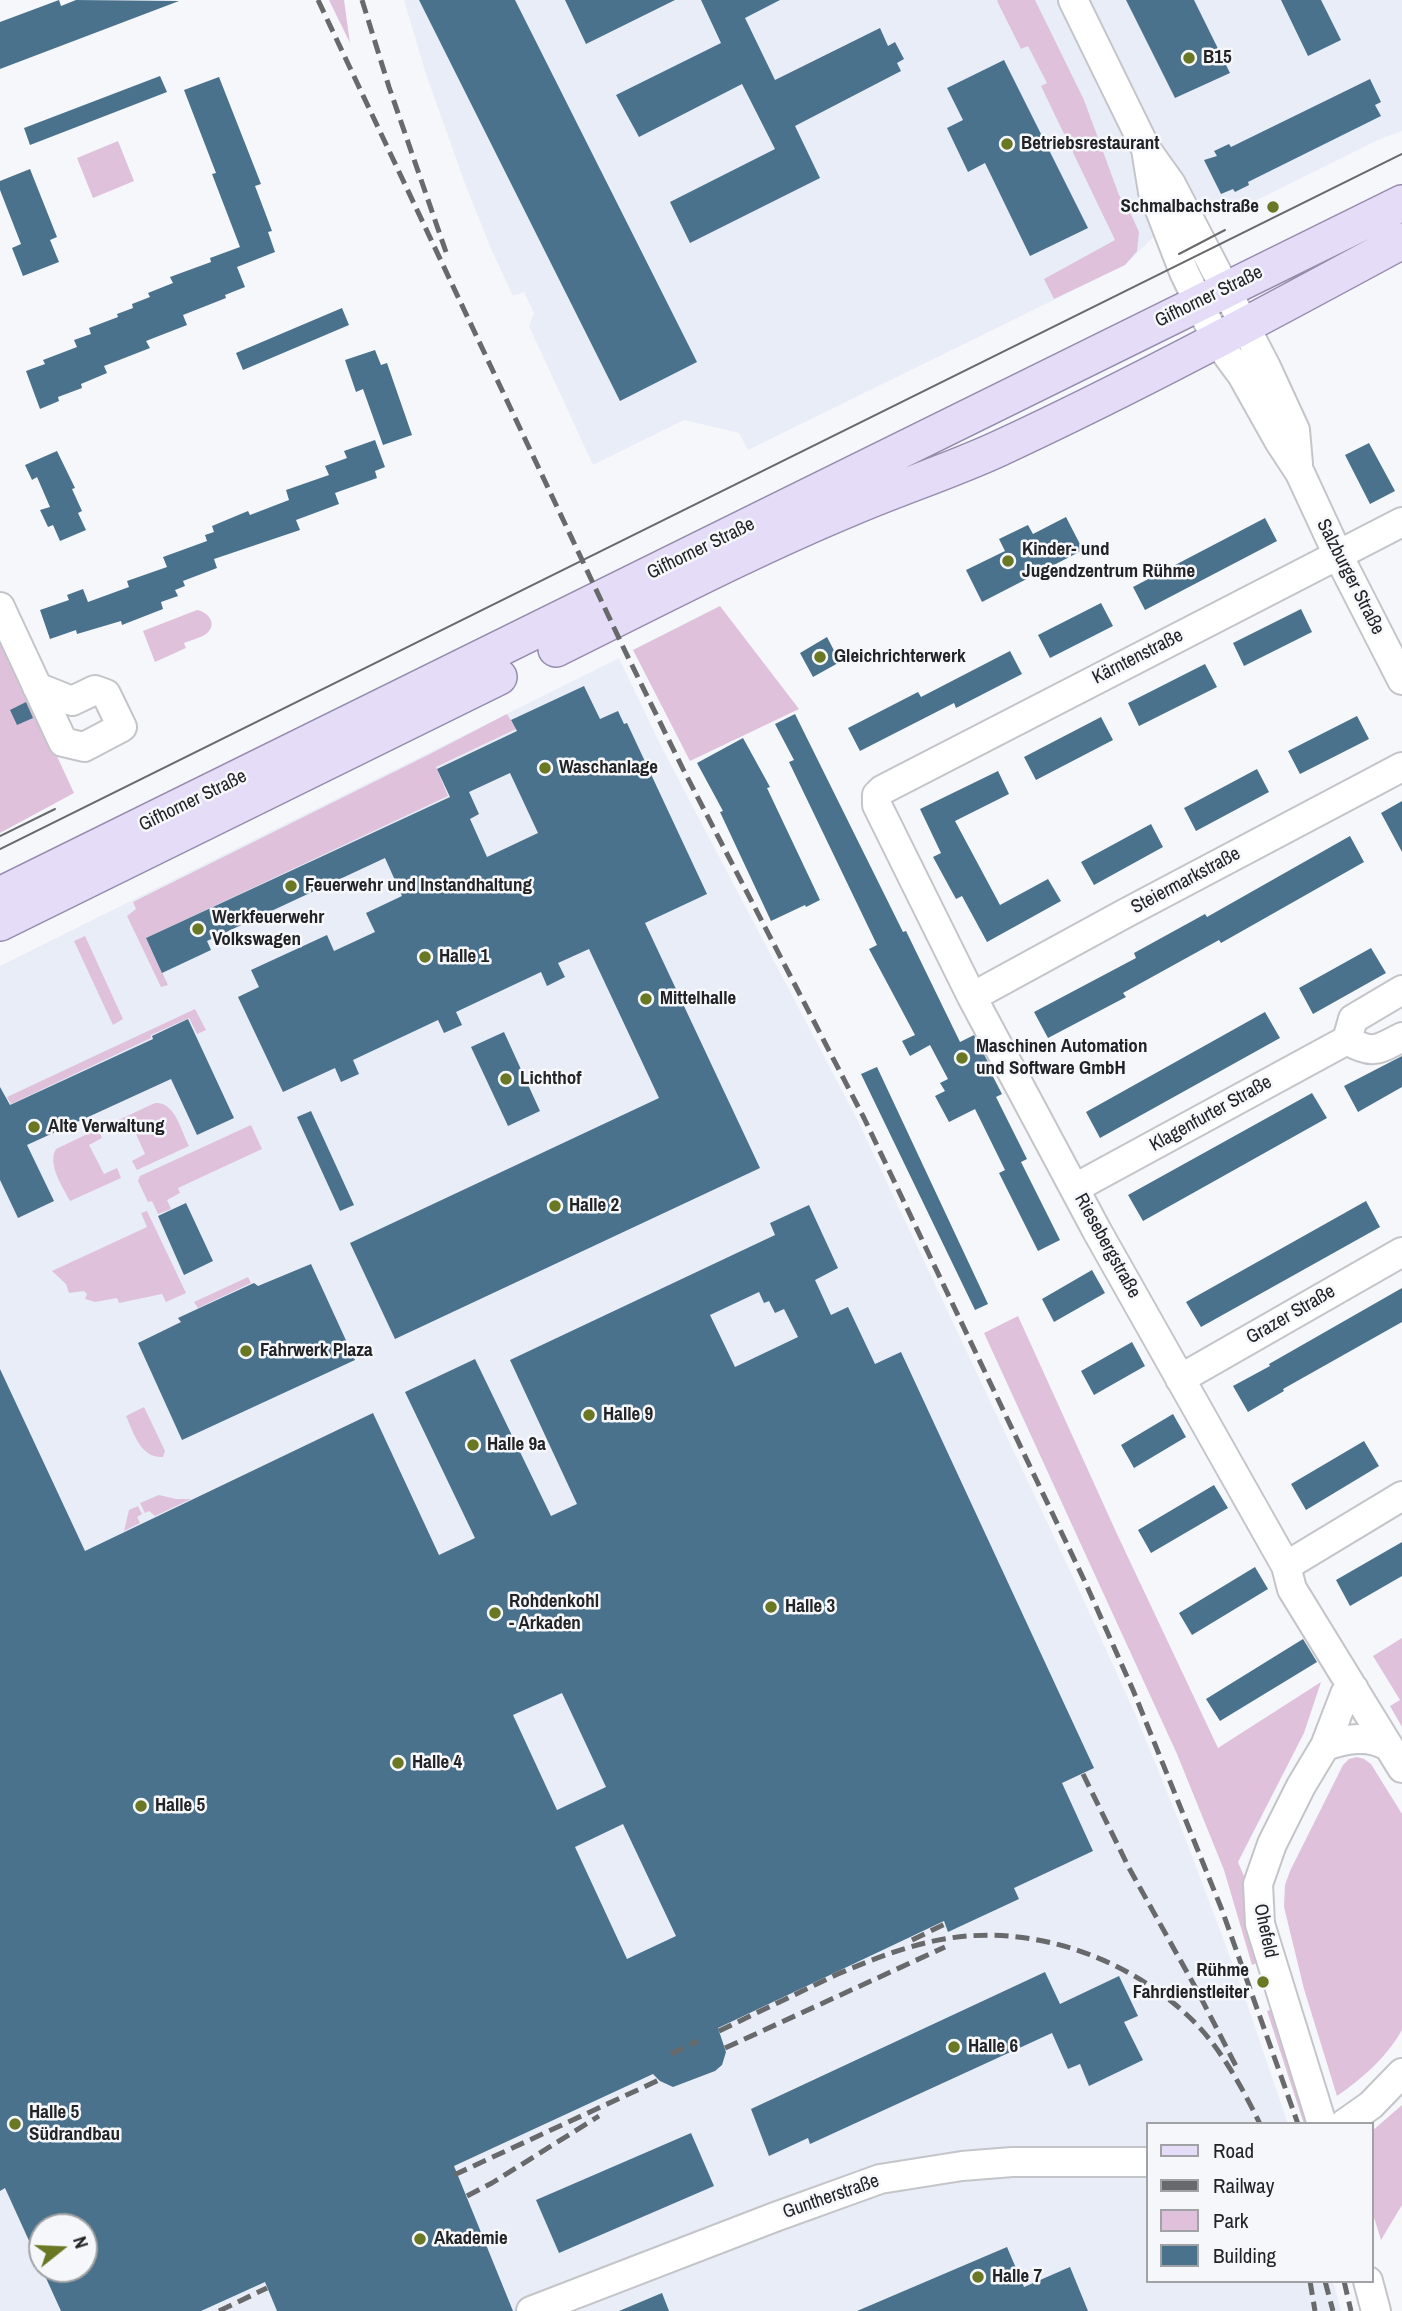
<!DOCTYPE html>
<meta charset="utf-8">
<style>
body{margin:0}
#map{position:relative;width:1402px;height:2311px;overflow:hidden;background:#f6f7fb;font-family:"Archivo Narrow",sans-serif}
canvas{display:block}
.legend{position:absolute;left:1146px;top:2122px;width:228px;height:161px;box-sizing:border-box;background:#f6f7fb;border:2px solid #a1a2a5;margin:0;padding:9px 12px;list-style:none;font-size:21px;color:#222324}
.legend li{display:flex;align-items:center;gap:14px;height:35px}
.legend b{width:35px;border:2px solid #a1a2a5}
.north{position:absolute;left:28px;top:2213px;width:70px;height:70px;box-sizing:border-box;background:#f6f7fb;border:2px solid #a1a2a5;border-radius:50%;rotate:72deg;font-size:19px;font-weight:700;line-height:28px;text-align:center;color:#222324}
.north::after{content:'';display:block;margin:auto;width:24px;height:32px;background:#6a7723;clip-path:polygon(50% 0,100% 100%,50% 72%,0 100%)}
</style>
<div id="map">
<canvas width="1402" height="2311"></canvas>
<ul class="legend">
<li><b style="height:9px;background:#e5dcf8"></b>Road</li>
<li><b style="height:9px;background:#68696b"></b>Railway</li>
<li><b style="height:19px;background:#dfc1dc"></b>Park</li>
<li><b style="height:19px;background:#4a728c"></b>Building</li>
</ul>
<div class="north">N</div>
</div>
<script>
const context = document.querySelector('canvas').getContext('2d');
context.lineJoin = 'round';
function paint(path, color) { context.fillStyle = color; context.fill(path, 'evenodd'); }
function strokePath(path, color, width, dash) { context.strokeStyle = color; context.lineWidth = width; context.lineCap = dash ? 'butt' : 'round'; context.setLineDash(dash || []); context.stroke(path); }
function write(font, color, halo, rows, align = 'center') {
  context.font = font + ' "Archivo Narrow",sans-serif'; context.lineWidth = 5; context.setLineDash([]); context.textBaseline = 'middle'; context.strokeStyle = halo; context.fillStyle = color; for (const [text, x, y, turn = 0] of rows) {
    context.save(); context.translate(x, y); context.rotate((+turn || 0) * Math.PI / 180); context.textAlign = isNaN(turn) ? turn : align; if (halo) context.strokeText(text, 0, 0); context.fillText(text, 0, 0); context.restore();
  }
}
paint(new Path2D(`
 M404 0H1402V131L1378 140 1239 209 1168 223 1125 265 748 450 739 433 684 420 593 465 529 326 534 313 524 292 513 296 492 251 464 181 426 74Z
 M619 658 661 746 858 1121 1080 1592 1136 1716 1178 1819 1241 1986 1275 2086 1288 2124H1148V2281H1333L1341 2311H0V966ZM42 2227H84V2269H42Z`), '#e9edf8');
paint(new Path2D(`
 M329 0H344L350 43Z
 M998 0H1035L1084 100 1119 195 1130 212 1139 232 1137 251 1125 265 1054 299 1044 279 1115 240 1041 86 1047 83 1028 46 1021 49 997 1Z
 M118 141 134 181 93 198 77 158Z
 M720 606 799 709 690 761 633 650Z
 M197 610C209 612 218 625 206 634 200 638 191 640 184 643L186 648 155 662 143 631Z
 M0 633 74 793 0 833Z
 M507 714 516 729 436 767 448 796 146 938 168 985 161 987 127 916 136 909 133 902 432 753Z
 M85 936 123 1019 113 1025 74 941Z
 M195 1009 206 1030 197 1034 189 1018 151 1035V1038L11 1104 7 1097Z
 M155 1103C175 1101 181 1131 189 1146L137 1170 132 1161 145 1154 132 1125 118 1132 114 1122Z
 M251 1125 262 1149 178 1188 180 1193 167 1200 171 1209 158 1214 152 1201 148 1202 138 1181 140 1176Z
 M98 1129 102 1138 89 1145 104 1174 117 1168 121 1178 70 1201C63 1187 47 1165 56 1149Z
 M147 1211 186 1293 166 1302 162 1294 119 1303 117 1298 95 1302 85 1299 87 1294 84 1291 69 1293 66 1284 52 1271 147 1227 141 1213Z
 M248 1277 251 1283 198 1308 194 1302Z
 M1018 1316 1117 1534 1218 1748 1321 1682 1304 1733 1238 1862 1246 1881 1261 1961 1252 1965 1224 1870 1177 1754 984 1333Z
 M144 1407 165 1451 163 1457C140 1458 134 1433 126 1416Z
 M159 1495 176 1499H191L155 1516 149 1511 145 1513 140 1503Z
 M138 1506 142 1514 137 1517 140 1523 124 1531 129 1510Z
 M1402 1638V1727L1390 1706 1400 1700 1373 1656Z
 M1357 1757 1364 1759 1371 1764 1402 1814V2030C1386 2058 1363 2078 1337 2096L1304 1989 1284 1907 1285 1885 1290 1871 1343 1765 1349 1759Z
 M1276 2008 1313 2124H1304L1267 2011Z
 M1402 2105V2205L1381 2240 1372 2211V2131Z`), '#dfc1dc');
paint(new Path2D(`
 M59 0 61 6 76 0 179 1 0 69V22Z
 M419 0H515L697 362 620 401Z
 M565 0H675L586 44Z
 M701 0H780L745 18 775 80 880 28 888 46 895 42 904 59 897 63 901 71 795 126 820 178 690 243 670 202 775 149 742 84 639 137 616 95 721 43Z
 M1126 0H1194L1230 73 1175 98Z
 M1281 0H1321L1341 40 1308 56Z
 M1004 60 1088 228 1030 256 985 163 968 172 947 128 963 120 947 88Z
 M160 76 167 92 30 145 24 128Z
 M219 77 261 184 255 186 272 231 268 232 275 252 237 267 245 287 225 295 226 298 183 315 187 325 146 341 150 348 104 366 107 373 81 384 82 388 58 397 59 401 40 409 26 371 45 364 43 360 77 347 74 340 91 334 89 328 118 317 117 314 133 308 132 304 150 297 148 293 173 283 170 277 211 262 210 258 240 247 212 174 216 173 184 90Z
 M1370 79 1381 102 1375 105 1381 116 1248 182 1249 185 1235 192 1233 189 1221 194 1204 160 1217 156 1214 151 1229 144 1231 147Z
 M30 169 57 237 50 240 59 262 23 276 12 248 21 244 0 190V181Z
 M342 308 349 325 243 370 236 353Z
 M375 350 381 365 387 363 412 435 383 445 363 389 356 392 345 360Z
 M375 440 385 467 375 471 377 478 335 493 339 504 296 520 300 530 214 559 217 568 183 581 185 586 175 590 178 596 161 602 163 609 122 625 121 621 77 634 76 630 50 639 40 610 69 600 67 595 83 589 88 602 129 587 127 581 167 567 163 557 207 541 205 535 214 532 212 526 248 511 250 515 289 500 286 490 329 475 325 466 347 458 344 451Z
 M1369 443 1395 491 1370 504 1345 455Z
 M57 451 75 488 72 489 82 511 78 513 86 530 60 541 53 525 48 527 40 510 50 507 37 477 32 480 25 465Z
 M1066 517 1083 550 982 602 966 570 1005 551 999 539 1028 525 1033 534Z
 M1265 518 1277 541 1145 610 1133 587Z
 M1101 603 1113 626 1050 658 1038 635Z
 M1301 609 1312 632 1244 666 1233 643Z
 M827 637 840 662 813 677 800 653Z
 M1010 651 1022 674 956 708 954 703 860 751 848 728 918 692 921 697Z
 M1205 664 1217 687 1139 726 1128 703Z
 M584 686 600 719 618 711 624 724 627 723 707 894 645 923 760 1168 395 1339 350 1243 659 1098 589 949 558 963 565 977 547 986 541 972 456 1012 462 1025 444 1033 438 1020 353 1060 359 1074 341 1082 335 1068 283 1092 238 997 259 987 251 970 327 935 334 951 375 932 366 913 402 896 385 858 207 941 211 950 162 973 146 938 450 797 437 769 517 731 511 720ZM510 773 538 833 487 857 470 819 479 814 469 792Z
 M26 702 33 718 17 725 10 710Z
 M795 714 903 932 906 931 960 1042 974 1035 988 1062 986 1063 1002 1094 996 1097 1027 1159 1021 1162 1060 1240 1038 1251 999 1173 1005 1170 975 1109 949 1122 935 1096 945 1091 940 1083 948 1079 930 1045 910 1056 902 1041 915 1035 869 949 877 945 789 762 794 760 775 724Z
 M1357 716 1369 739 1300 774 1288 751Z
 M1101 717 1113 740 1036 780 1024 757Z
 M743 738 770 787 767 788 820 900 806 907 805 905 771 921 720 812 723 811 697 763Z
 M1257 769 1269 792 1196 831 1184 808Z
 M998 771 1009 794 955 821 1000 905 1048 879 1061 901 987 942 962 896 956 899 933 857 941 853 920 809Z
 M1402 801V852L1381 813Z
 M1151 824 1163 847 1094 885 1081 862Z
 M1350 836 1364 862 1221 943 1219 940 1123 993 1126 997 1048 1038 1034 1012 1136 958 1134 953 1205 914 1207 917Z
 M1371 948 1386 973 1313 1014 1299 988Z
 M1265 1012 1280 1038 1100 1138 1086 1112Z
 M188 1019 234 1118 197 1135 171 1079 27 1145 54 1201 18 1218 0 1180V1087L10 1105 153 1039 152 1036Z
 M504 1032 540 1111 508 1126 471 1047Z
 M1402 1056V1087L1358 1112 1344 1086Z
 M877 1067 988 1304 975 1310 861 1074Z
 M1312 1093 1327 1118 1143 1221 1128 1195Z
 M311 1111 354 1205 340 1211 297 1117Z
 M1366 1201 1380 1227 1201 1327 1186 1302Z
 M186 1203 213 1261 184 1275 158 1216Z
 M809 1205 838 1268 815 1280 831 1315 848 1307 875 1364 901 1352 1094 1768 1062 1783 1093 1851 1014 1888 1019 1899 948 1932 944 1921 718 2028 726 2052 722 2065 715 2071 673 2087 660 2081 653 2074 454 2166 513 2311H277L265 2282 201 2311H61L5 2188 0 2191V1369L85 1551 373 1413 439 1555 475 1538 405 1392 475 1359 551 1516 577 1504 510 1360 775 1235 770 1223ZM759 1292 764 1303 769 1301 775 1313 784 1309 798 1337 735 1367 710 1315ZM562 1693 606 1787 557 1810 513 1715ZM623 1824 676 1936 627 1959 575 1847ZM42 2227H84V2269H42Z
 M311 1264 355 1360 182 1440 138 1343 181 1322 178 1318 193 1311 254 1283 258 1286Z
 M1092 1270 1105 1293 1054 1322 1042 1299Z
 M1402 1288V1322L1283 1389 1284 1391 1248 1412 1233 1386 1270 1366 1269 1364Z
 M1132 1342 1145 1366 1094 1395 1081 1371Z
 M1173 1414 1186 1437 1134 1468 1121 1445Z
 M1364 1441 1379 1466 1306 1510 1291 1484Z
 M1214 1485 1228 1508 1151 1553 1138 1530Z
 M1402 1542V1576L1350 1606 1336 1580Z
 M1255 1567 1268 1589 1192 1635 1179 1613Z
 M1303 1639 1317 1662 1220 1721 1206 1699Z
 M1045 1972 1060 2004 1119 1976 1138 2016 1124 2022 1143 2060 1089 2086 1080 2064 1068 2069 1052 2033 810 2144 808 2138 769 2156 751 2109Z
 M691 2133 714 2186 559 2253 536 2200Z
 M1007 2247 1024 2287 1070 2267 1088 2311H857Z
 M662 2293 669 2311H619Z`), '#4a728c');
const minor = new Path2D(`
 M1073 0 1146 149 1171 184 1266 367 1295 430 1298 464
 M1146 149 1153 192 1184 272 1199 303 1217 341 1242 375 1279 441 1300 473 1338 555 1402 680
 M1402 522 882 790 877 795V805L972 997 1097 1231 1286 1566 1292 1589 1402 1768
 M0 607 63 742 84 747 122 727 106 694 95 690 72 701 37 687
 M972 997 1124 914 1402 767
 M1347 1040 1353 1019 1402 990
 M1347 1040C1372 1055 1378 1050 1402 1037
 M1075 1188 1347 1040
 M1180 1379 1402 1252
 M1286 1566 1402 1496
 M1325 1746C1346 1739 1369 1734 1389 1747
 M1322 2124 1260 1924 1258 1884 1272 1844 1301 1786 1325 1746 1345 1694 1354 1689
 M1344 2124 1371 2105 1402 2073
 M1368 2281 1376 2311
 M531 2311 775 2217 880 2179 962 2166 1012 2162H1148`);
const major = new Path2D(`
 M556 649C653 601 750 550 851 508 900 487 950 471 998 449 1136 385 1269 313 1402 241
 M0 895 1402 203
 M0 923 499 677`);
strokePath(minor, '#c4c5c9', 32);
strokePath(major, '#958cab', 38);
strokePath(minor, '#fff', 28);
strokePath(major, '#e5dcf8', 35);
strokePath(new Path2D(`
 M1179 254 1225 230
 M0 836 55 809
 M0 849 1402 154`), '#68696b', 2);
strokePath(new Path2D(`
 M318 0 625 651 683 769 864 1118 1086 1584 1133 1690 1222 1910 1298 2124
 M362 0 389 87 446 252
 M1083 1774 1129 1868 1198 1992 1236 2066
 M912 1940 945 1924
 M833 1976C869 1961 904 1946 944 1939 1029 1924 1122 1955 1186 2014 1218 2043 1241 2085 1260 2124
 M719 2031 842 1972
 M725 2048 945 1947
 M671 2054 698 2041
 M454 2175 659 2080
 M467 2196 492 2183 599 2116
 M1310 2281 1315 2311
 M1325 2281 1333 2311
 M1344 2281 1351 2311
 M219 2311 267 2288`), '#68696b', 5, [14, 7]);
for (const [x, y, r, color] of [
 [1189,58,7,"#6a7723"],
 [1007,144,7,"#6a7723"],
 [1273,207,7,"#6a7723"],
 [1008,561,7,"#6a7723"],
 [820,657,7,"#6a7723"],
 [545,768,7,"#6a7723"],
 [291,886,7,"#6a7723"],
 [198,929,7,"#6a7723"],
 [425,957,7,"#6a7723"],
 [646,999,7,"#6a7723"],
 [962,1058,7,"#6a7723"],
 [506,1079,7,"#6a7723"],
 [34,1127,7,"#6a7723"],
 [555,1206,7,"#6a7723"],
 [246,1351,7,"#6a7723"],
 [589,1415,7,"#6a7723"],
 [473,1445,7,"#6a7723"],
 [771,1607,7,"#6a7723"],
 [495,1613,7,"#6a7723"],
 [398,1763,7,"#6a7723"],
 [141,1806,7,"#6a7723"],
 [1263,1982,7,"#6a7723"],
 [954,2047,7,"#6a7723"],
 [15,2124,7,"#6a7723"],
 [420,2239,7,"#6a7723"],
 [978,2277,7,"#6a7723"]
]) { const dot = new Path2D(); dot.arc(x, y, r, 0, 2 * Math.PI); context.fillStyle = color; context.fill(dot); strokePath(dot, '#f6f7fb', 2.5); }
write('bold 19px', '#222324', '#f6f7fb', [
 ["B15",1203,58],
 ["Betriebsrestaurant",1021,144],
 ["Schmalbachstraße",1259,207,"right"],
 ["Kinder- und",1022,550],
 ["Jugendzentrum Rühme",1022,572],
 ["Gleichrichterwerk",834,657],
 ["Waschanlage",559,768],
 ["Feuerwehr und Instandhaltung",305,886],
 ["Werkfeuerwehr",212,918],
 ["Volkswagen",212,940],
 ["Halle 1",439,957],
 ["Mittelhalle",660,999],
 ["Maschinen Automation",976,1047],
 ["und Software GmbH",976,1069],
 ["Lichthof",520,1079],
 ["Alte Verwaltung",48,1127],
 ["Halle 2",569,1206],
 ["Fahrwerk Plaza",260,1351],
 ["Halle 9",603,1415],
 ["Halle 9a",487,1445],
 ["Rohdenkohl",509,1602],
 ["- Arkaden",509,1624],
 ["Halle 3",785,1607],
 ["Halle 4",412,1763],
 ["Halle 5",155,1806],
 ["Rühme",1249,1971,"right"],
 ["Fahrdienstleiter",1249,1993,"right"],
 ["Halle 6",968,2047],
 ["Halle 5",29,2113],
 ["Südrandbau",29,2135],
 ["Akademie",434,2239],
 ["Halle 7",992,2277]
], 'left');
write('19px', '#222324', '#f6f7fb', [
 ["Gifhorner Straße",1209,297,-26],
 ["Gifhorner Straße",701,549,-26],
 ["Salzburger Straße",1350,577,63],
 ["Kärntenstraße",1138,657,-27],
 ["Gifhorner Straße",193,801,-26],
 ["Steiermarkstraße",1186,881,-28],
 ["Klagenfurter Straße",1211,1114,-29],
 ["Riesebergstraße",1107,1246,61],
 ["Grazer Straße",1291,1315,-30],
 ["Ohefeld",1265,1931,78],
 ["Guntherstraße",831,2197,-19]
]);
</script>
